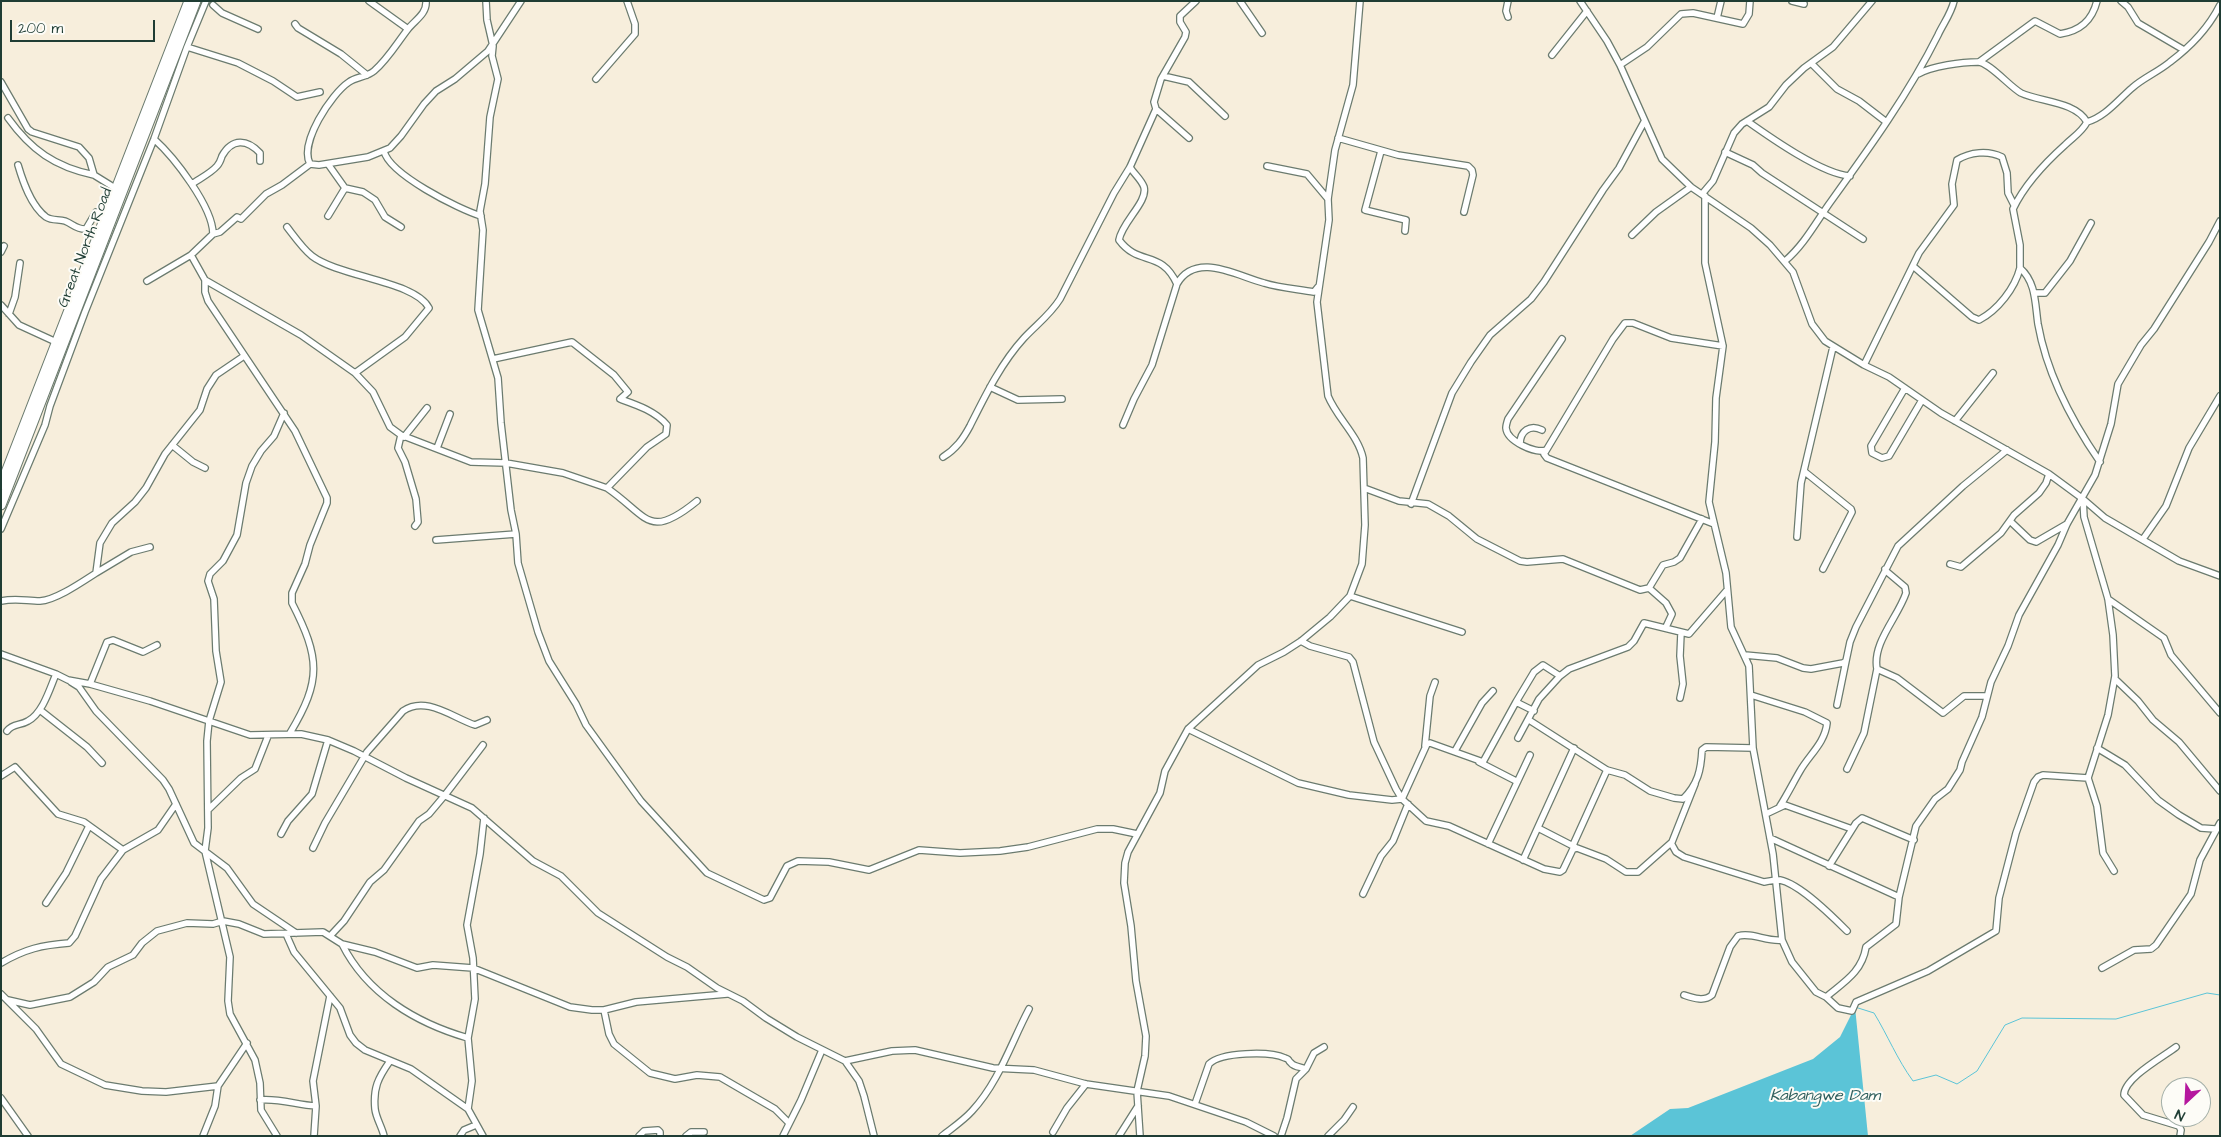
<!DOCTYPE html>
<style>
body{margin:0}
#map{position:relative;width:2221px;height:1137px;overflow:hidden;background:#f7eedc;font-family:"Architects Daughter",sans-serif}
canvas{display:block}
.frame{position:absolute;inset:0;border:2px solid #1f3d34;pointer-events:none}
.north{position:absolute;left:2161px;top:1077px;width:50px;height:50px;box-sizing:border-box;background:#fdfcf7;border:1px solid #a4b0a9;border-radius:50%;rotate:205deg;font-size:14px;font-weight:700;line-height:20px;text-align:center;color:#1f3d34}
.north::after{content:'';display:block;margin:auto;width:18px;height:22px;background:#b5179e;clip-path:polygon(50% 0,100% 100%,50% 72%,0 100%)}
.scale{position:absolute;left:10px;top:20px;width:145px;height:22px;box-sizing:border-box;border:2px solid #1f3d34;border-top:0;padding-left:6px;font-size:15px;line-height:18px;white-space:nowrap;color:#1f3d34;-webkit-text-stroke:4px #fdfcf7;paint-order:stroke}
</style>
<div id="map">
<canvas width="2221" height="1137"></canvas>
<div class="frame"></div>
<div class="north">N</div>
<div class="scale">200 m</div>
</div>
<script>
const context = document.querySelector('canvas').getContext('2d');
context.lineJoin = 'round';
function paint(path, color) { context.fillStyle = color; context.fill(path, 'evenodd'); }
function strokePath(path, color, width, dash) { context.strokeStyle = color; context.lineWidth = width; context.lineCap = dash ? 'butt' : 'round'; context.setLineDash(dash || []); context.stroke(path); }
function write(font, color, halo, rows, align = 'center') {
  context.font = font + ' "Architects Daughter",sans-serif'; context.lineWidth = 4; context.setLineDash([]); context.textBaseline = 'middle'; context.strokeStyle = halo; context.fillStyle = color; for (const [text, x, y, turn = 0] of rows) {
    context.save(); context.translate(x, y); context.rotate((+turn || 0) * Math.PI / 180); context.textAlign = isNaN(turn) ? turn : align; if (halo) context.strokeText(text, 0, 0); context.fillText(text, 0, 0); context.restore();
  }
}
paint(new Path2D(`
 M1855 1007 1868 1136H1630L1670 1109 1688 1108 1813 1059 1840 1037Z`), '#5bc4d7');
strokePath(new Path2D(`
 M1855 1007 1874 1013C1888 1036 1897 1059 1913 1081L1936 1075 1957 1084 1977 1071 2005 1025 2022 1018 2116 1019 2207 993 2220 995`), '#5bc4d7', 1);
const minor = new Path2D(`
 M369 1 408 29
 M486 1 487 20 493 46 492 56 498 79 490 117 485 184 480 211 483 230 478 310 498 378 501 423 511 510 516 534 518 563 538 632 549 661 576 704 586 725 641 801 707 873 764 900 770 898 787 866 798 861 829 862 869 870 919 850 960 853 1000 851 1028 847 1097 829H1113L1137 834
 M1240 1 1262 33
 M1508 1 1506 11 1508 17
 M1580 1 1607 41 1620 65 1662 159 1691 187 1751 228 1770 245 1793 272 1812 324 1825 341 1864 365 1889 377 1941 413 2049 474 2083 499 2105 518 2179 561 2220 576
 M1792 1 1804 4
 M2121 1 2128 7 2138 23 2184 50
 M213 5 222 13 258 29
 M1717 18 1721 1
 M295 24 298 28 341 54 367 75
 M187 47 238 63 273 81 297 97 320 92
 M1552 55 1587 11
 M1979 62 2035 21 2060 34C2080 31 2092 21 2097 1
 M1811 63 1837 89 1859 101 1885 121
 M1620 65 1647 47 1681 14 1693 13 1743 24 1749 14 1750 1
 M1918 74C1932 66 1962 62 1978 62 1989 62 2010 87 2021 93 2040 102 2075 101 2087 122
 M1163 76 1189 82 1225 116
 M596 79 635 34V24L627 1
 M1 82 28 129 32 132 79 147 89 158 94 175 115 188
 M1156 109 1189 138
 M8 118C31 150 55 167 94 175
 M1747 121C1771 138 1822 174 1850 176
 M1338 138 1398 155 1468 166 1472 170 1473 175 1464 212
 M154 139C174 157 213 207 213 234
 M384 151C389 174 458 209 481 216
 M1381 151 1365 210 1406 220 1405 231
 M1725 152 1753 165 1762 173 1863 239
 M310 164C299 143 331 94 349 82 356 77 367 77 374 71 388 59 397 43 408 29 415 20 427 14 426 1
 M328 164 345 188 363 192 375 200 385 217 401 227
 M18 165C23 182 31 206 46 217 52 221 59 219 65 221 73 224 77 230 86 229L96 212 105 213
 M1267 166 1307 174 1328 199
 M1130 167C1134 174 1141 179 1144 187 1148 202 1122 222 1119 240 1139 267 1161 249 1177 284
 M192 184C199 179 211 173 217 166 220 163 221 159 222 156 232 138 247 139 260 153V161
 M1702 194 1713 181 1734 133 1742 124 1769 107 1786 85 1804 68 1833 47 1872 1
 M1705 196V263L1723 346 1716 398 1715 442 1709 502 1726 573 1731 627 1749 666 1753 748 1773 854 1782 940 1792 962 1816 992 1826 997 1838 1008 1852 1011 1856 1002 1928 971 1996 931 1999 898 2016 833 2034 782 2038 777 2043 775 2088 778 2108 715 2115 676 2113 635 2108 599 2084 517 2083 499
 M328 216 345 188
 M287 227C294 236 303 249 312 256 339 277 415 281 429 308L405 337 355 373
 M1632 235 1656 212 1691 187
 M1 252 4 246
 M191 255 205 280V292L208 301 295 431 327 498V503L310 545 305 564 292 593V603C320 658 322 680 290 733
 M1785 261C1803 246 1815 224 1829 204 1868 150 1908 95 1938 35 1943 24 1951 14 1954 1
 M1913 266 1972 317 1979 320C1998 310 2015 288 2020 268
 M205 280 301 335 355 373 373 392 390 427 401 435 471 462 506 463 563 473 607 488 647 447 666 434 667 425C655 411 637 405 620 399L628 392 614 375 572 342 493 359
 M147 281 191 255 213 234 220 232 237 217 241 219 266 194 282 185 310 164 319 165 368 157 390 148 401 136 424 104 436 91 455 79 488 51 521 1
 M2034 293H2045L2070 261 2091 223
 M1 305 19 325 56 342
 M9 314 15 297 20 263
 M1864 365 1919 253 1954 205 1952 184 1957 160C1970 152 1988 150 2002 157L2007 173 2008 193 2014 205
 M990 387 1018 400 1062 399
 M1905 388 1871 446 1872 453 1882 458 1889 456 1922 400
 M1955 421 1993 373
 M1123 425 1134 399 1152 365 1177 284C1196 251 1237 276 1264 283 1280 288 1297 289 1314 292L1318 287
 M401 435 398 448 405 462 416 499 418 522 415 526
 M404 437 427 408
 M1520 444C1520 431 1530 424 1542 430
 M172 445 193 462 205 468
 M437 448 450 414
 M1546 450C1535 454 1507 441 1506 428 1506 425 1507 422 1508 419L1562 339
 M943 457C956 449 963 439 970 426 985 396 1001 363 1024 338 1036 325 1050 315 1060 299L1114 193 1130 167 1156 109 1154 102 1161 79 1185 37 1186 32 1180 22V16L1196 1
 M2100 462C2071 420 2047 375 2038 324 2035 303 2036 282 2020 268V245L2013 209C2024 186 2046 162 2065 145 2073 137 2082 132 2087 122 2105 117 2118 100 2132 88 2143 78 2158 72 2170 62 2190 47 2209 27 2220 5
 M1805 472 1851 509 1852 512 1823 569
 M607 488C648 516 648 541 697 501
 M1364 488 1399 501 1428 504 1449 516 1477 539 1520 561 1527 562 1563 559 1640 590 1649 588 1663 565 1674 562 1680 558 1702 519
 M1411 504 1452 393 1471 362 1490 335 1531 299 1544 282 1603 190 1619 168 1644 122
 M2010 521 2030 540 2036 542 2067 524
 M1714 524 1547 458 1544 454 1613 339 1625 323H1633L1671 338 1723 346
 M1 529 45 425 50 406 85 312 154 139 187 47 206 1
 M1797 537 1801 483 1833 347
 M2143 539 2166 506 2189 448 2220 396
 M436 540 516 534
 M1950 564 1961 567 2001 533 2014 515 2039 493 2046 483 2049 474
 M1885 569 1886 571 1905 587 1906 593C1898 617 1872 643 1877 669L1897 678 1943 713 1964 696H1987
 M96 573 131 552 150 547
 M1649 588 1666 603 1672 614 1666 627
 M1350 596 1462 632
 M2108 599 2164 638 2171 655 2220 713
 M1 601C17 598 26 601 40 601 56 600 82 582 96 573L100 543 112 523 135 502 146 488 165 454 200 410 207 389 216 375 244 356
 M1301 641 1310 646 1349 657 1353 662 1374 742 1396 789 1402 799 1426 821 1449 826 1544 869 1560 872 1563 870 1573 849 1577 848 1606 859 1626 872H1638L1672 842 1695 784
 M1 654 56 674 68 680 90 684 150 701 250 735 301 734 328 740 354 751 406 778 472 808 533 861 561 876 598 913 667 957 687 967 717 988 743 1001 766 1018 797 1037 845 1061 892 1051 915 1050 993 1068 1034 1070 1086 1084 1169 1096 1246 1122 1274 1136
 M1745 655 1777 658 1803 668 1811 669 1843 663 1846 661 1850 642 1856 627 1898 546 1963 486 2007 450
 M2115 679 2138 701 2153 720 2179 742 2220 791
 M71 682 79 687 96 711 163 780 169 789 194 843 227 868 253 904 296 933
 M90 684 107 642 113 640 143 652 157 645
 M1751 695 1805 712 1827 723C1825 743 1809 755 1800 771 1793 783 1787 795 1780 806
 M1680 698 1683 684 1680 656 1681 633
 M1516 702 1534 711
 M1837 705 1846 661
 M40 710 87 747 102 763
 M1529 720 1607 770 1625 775 1650 791 1674 798 1683 799C1698 784 1701 770 1702 750L1706 747 1753 748
 M1188 729 1298 783 1349 795 1392 800 1402 799 1427 744 1430 743 1483 762 1516 702 1534 672 1543 665 1560 676
 M7 731C13 723 20 726 28 721 43 713 50 688 56 674
 M1518 738 1539 699 1560 676 1569 669 1628 647 1634 641 1644 623 1689 634 1727 590
 M1425 746 1430 696 1435 682
 M2097 748 2125 765 2158 800 2179 815 2201 828 2215 829
 M1455 751 1482 703 1493 691
 M1479 762 1516 781
 M1847 769 1864 733 1877 669
 M1 776 15 767 58 814 84 822 123 850
 M2088 778 2097 806 2103 853 2114 871
 M208 810 241 778 255 769 268 736
 M1766 814 1785 805 1852 829
 M1538 828 1575 847
 M281 834 288 821 312 794 328 740
 M1770 838 1899 897
 M1671 843 1676 852 1684 857 1764 882C1769 881 1775 880 1780 880 1800 884 1832 916 1847 931
 M1488 844 1530 755
 M1573 845 1607 770
 M313 848 325 823 367 752 403 711C426 695 453 718 475 725L487 720
 M1523 860 1574 748
 M1829 866 1856 823 1862 818 1914 840
 M1363 894 1381 856 1393 841 1408 804
 M46 903 66 873 89 826
 M286 934 294 952 340 1008 350 1035 356 1043 365 1050 411 1069 468 1109
 M331 935 344 921 370 882 384 870 419 821 429 814 445 795 483 745
 M342 944C367 994 416 1023 468 1038
 M1 963C25 949 42 945 69 943L75 936 101 879 123 850 158 830 176 804
 M2102 968 2134 950 2151 949 2156 945 2191 894 2200 860 2220 823
 M1 994 36 1029 61 1064 105 1085 142 1091 166 1092 218 1086
 M1684 995C1693 998 1704 1002 1712 995L1730 947 1738 936C1752 932 1767 942 1782 940
 M1826 997C1844 982 1862 972 1866 947L1896 924 1899 897 1916 826 1935 799 1948 789 1960 770 1962 762 1982 717 1991 682 2008 646 2019 615 2058 545 2067 524 2095 475 2111 424 2118 384 2141 345 2154 329 2209 242 2220 221
 M8 1000 30 1005 70 997 94 982 108 967 133 955 142 943 157 931 187 923 213 924 223 921 239 924 264 934 323 932 342 944 375 952 417 968 433 965 473 968 570 1007 592 1010H604L636 1002 727 994
 M604 1010 609 1034 614 1044 650 1073 675 1079 697 1075 720 1077 775 1109 789 1123
 M2176 1047C2163 1057 2124 1078 2124 1095L2143 1115 2179 1126 2181 1130 2180 1136
 M845 1061 859 1081 864 1096 874 1136
 M1306 1069 1314 1053 1324 1047
 M1 1098 28 1136
 M260 1100C279 1098 297 1105 316 1106
 M1195 1104 1209 1064C1221 1052 1270 1051 1285 1058 1291 1060 1287 1060 1291 1063 1294 1067 1301 1067 1306 1069L1296 1079 1287 1118 1281 1136
 M1053 1132 1067 1108 1086 1084
 M203 1136 215 1106 218 1086 247 1043
 M277 1136 261 1110 260 1083 255 1060 230 1014 228 1001 230 957 205 851 208 828 207 741 209 721 221 682 216 651 214 599 208 581 210 574 223 561 237 535 246 483 252 466 261 451 274 436 284 413
 M314 1136 316 1106 313 1081 330 996
 M384 1136C382 1127 376 1118 375 1109 373 1088 378 1078 390 1061
 M460 1136 464 1130 476 1125
 M483 1136 468 1109 472 1081 468 1038 475 999 473 958 467 925 480 854 484 818
 M639 1136 644 1131 658 1130 660 1132V1136
 M686 1136 691 1132H704
 M783 1136 801 1100 822 1050
 M942 1136C952 1128 963 1121 972 1111 999 1082 1011 1043 1029 1009
 M1119 1136 1138 1106
 M1140 1136 1137 1091 1145 1056 1146 1036 1136 981 1131 926 1124 883 1125 863 1128 852 1160 793 1165 771 1188 729 1258 665 1284 652 1301 641 1330 617 1350 596 1362 564 1365 525 1363 458C1358 435 1337 418 1328 396L1317 302 1329 220 1328 199 1335 150 1353 85 1360 1
 M1328 1136 1344 1120 1353 1107`);
const primary = new Path2D(`
 M1 485 189 1
 M1 505 196 1`);
strokePath(minor, '#6b7b6f', 8);
strokePath(primary, '#6b7b6f', 11);
strokePath(minor, '#fff', 5.5);
strokePath(primary, '#fff', 9);
write('15px', '#1f3d34', '#fdfcf7', [
 ["Great North Road",86,248,-69]
]);
write('italic 16px', '#2e5f5d', '#fdfcf7', [
 ["Kabangwe Dam",1825,1097]
]);
</script>
